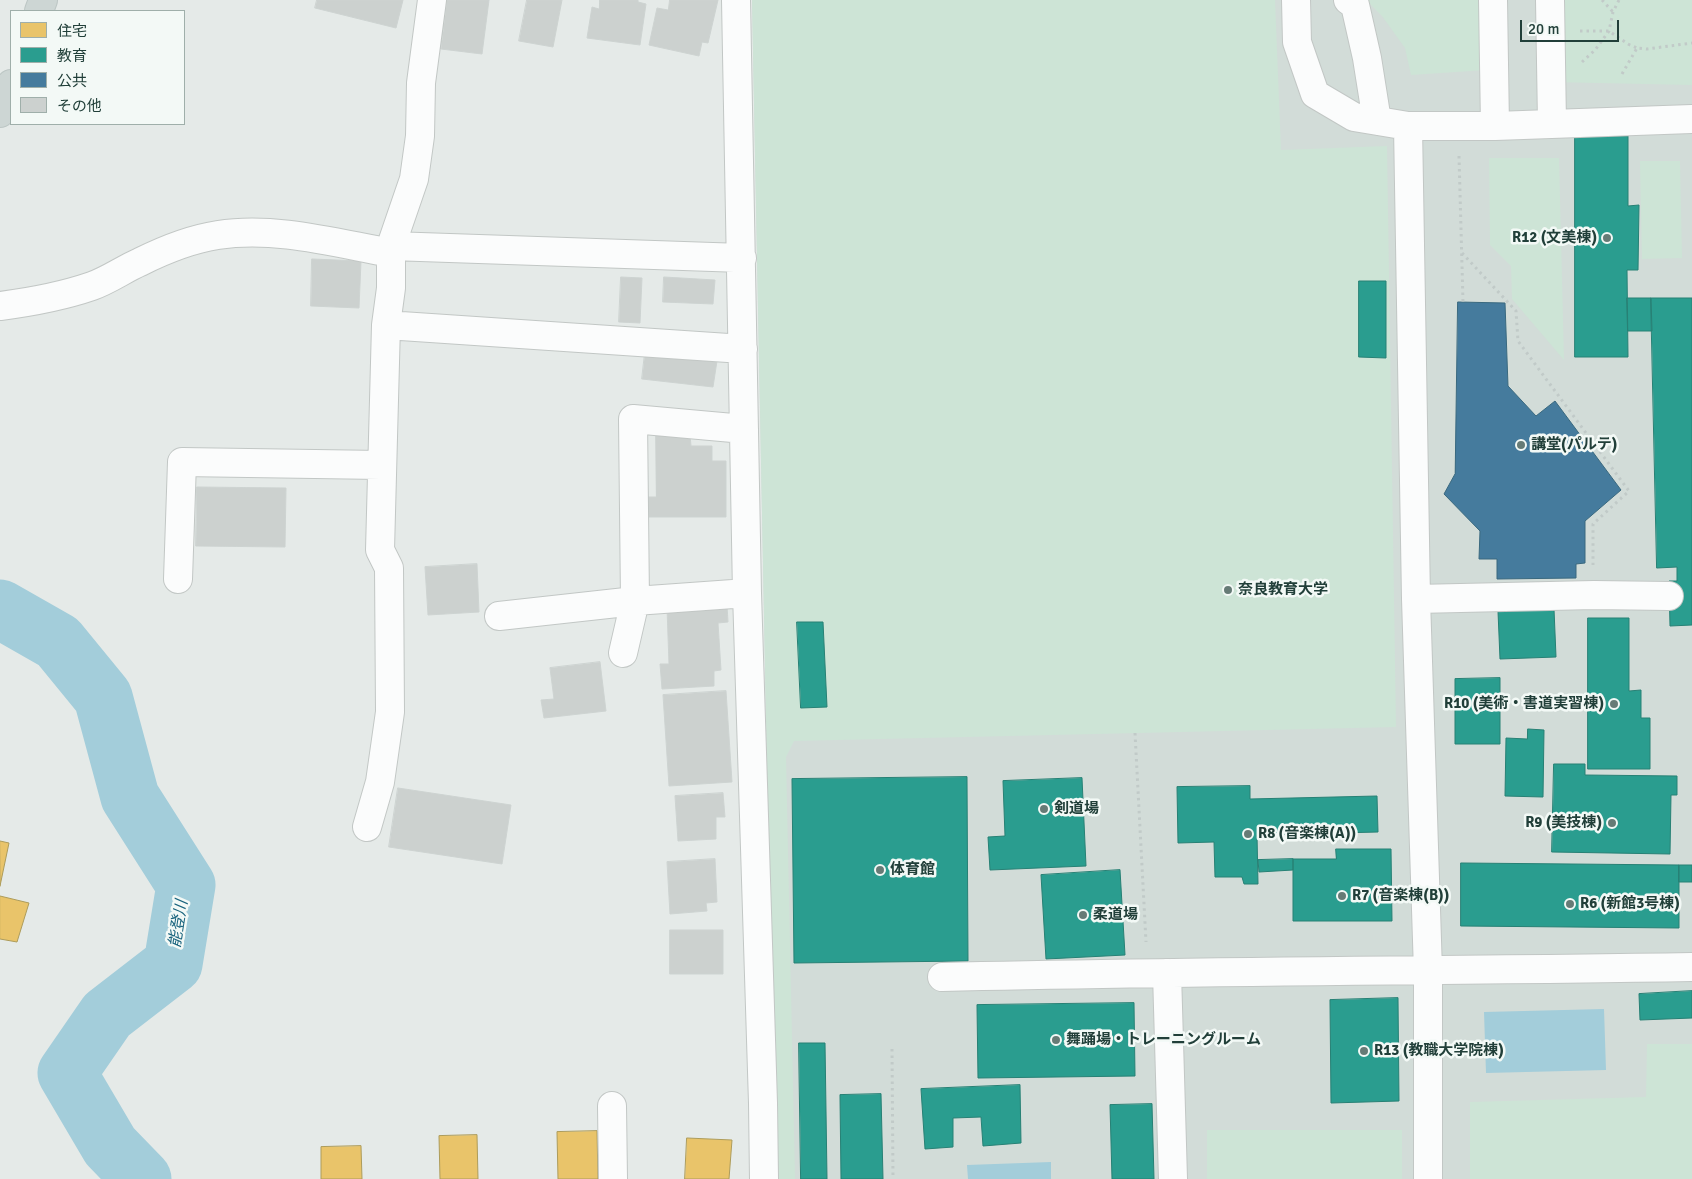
<!DOCTYPE html>
<meta charset="utf-8">
<style>
body{margin:0}
#map{position:relative;width:1692px;height:1179px;overflow:hidden;background:#e5eae8;font-family:Signika,"Noto Sans JP",sans-serif}
canvas{display:block}
.legend{position:absolute;left:10px;top:10px;width:175px;height:115px;box-sizing:border-box;background:#f3f9f6;border:1px solid #9fafaa;margin:0;padding:6px 9px;list-style:none;font-size:15px;color:#213f39}
.legend li{display:flex;align-items:center;gap:10px;height:25px}
.legend b{width:25px;border:1px solid #9fafaa}
.scale{position:absolute;left:1520px;top:20px;width:99px;height:22px;box-sizing:border-box;border:2px solid #213f39;border-top:0;padding-left:6px;font-size:15px;line-height:18px;white-space:nowrap;color:#213f39;-webkit-text-stroke:4px #f3f9f6;paint-order:stroke}
</style>
<div id="map">
<canvas width="1692" height="1179"></canvas>
<ul class="legend">
<li><b style="height:14px;background:#e9c46a"></b>住宅</li>
<li><b style="height:14px;background:#2a9d8f"></b>教育</li>
<li><b style="height:14px;background:#457b9d"></b>公共</li>
<li><b style="height:14px;background:#ccd1cf"></b>その他</li>
</ul>
<div class="scale">20 m</div>
</div>
<script>
const context = document.querySelector('canvas').getContext('2d');
context.lineJoin = 'round';
function paint(path, color) { context.fillStyle = color; context.fill(path, 'evenodd'); }
function strokePath(path, color, width, dash) { context.strokeStyle = color; context.lineWidth = width; context.lineCap = dash ? 'butt' : 'round'; context.setLineDash(dash || []); context.stroke(path); }
function write(font, color, halo, rows, align = 'center') {
  context.font = font + ' Signika,"Noto Sans JP",sans-serif'; context.lineWidth = 5; context.setLineDash([]); context.textBaseline = 'middle'; context.strokeStyle = halo; context.fillStyle = color; for (const [text, x, y, turn = 0] of rows) {
    context.save(); context.translate(x, y); context.rotate((+turn || 0) * Math.PI / 180); context.textAlign = isNaN(turn) ? turn : align; if (halo) context.strokeText(text, 0, 0); context.fillText(text, 0, 0); context.restore();
  }
}
paint(new Path2D(`
 M752 0H1692V1179H775Z`), '#d2dcd8');
paint(new Path2D(`
 M752 0H1275L1281 150 1387 146 1396 727 794 741 786 757 795 1179H775Z
 M1366 0H1485L1486 70 1411 75 1405 48 1382 16Z
 M1550 0H1692V85L1551 82Z
 M1489 158H1559L1564 360 1512 299 1511 266 1490 245Z
 M1640 161H1680L1682 258 1642 259Z
 M1647 1044H1692V1179H1470V1102L1646 1097Z
 M1207 1130H1402V1179H1207Z`), '#cde4d6');
paint(new Path2D(`
 M1604 1009 1606 1070 1486 1073 1484 1012Z
 M1051 1162V1179H968L967 1165Z`), '#a3cdda');
const homes = new Path2D(`
 M0 841 9 843 0 886Z
 M0 896 29 903 17 942 0 939Z
 M597 1131 598 1179H558L557 1132Z
 M477 1135 478 1179H440L439 1136Z
 M687 1138 732 1140 729 1179H685Z
 M361 1146 362 1179H321V1147Z`);
paint(homes, '#e9c46a');
strokePath(homes, '#ad9c5b', 1);
const schools = new Path2D(`
 M1575 136H1628V206L1639 205 1638 270H1627L1628 357H1575Z
 M1359 281H1386V358L1359 357Z
 M1627 298H1651L1652 331H1628Z
 M1651 298H1692V625L1670 626 1669 581H1677V567L1657 568Z
 M1554 609 1556 657 1500 659 1498 611Z
 M1588 618H1629V691L1641 690V718H1650V769H1588Z
 M797 622H823L827 707 801 708Z
 M1500 678V744H1455V679Z
 M1528 729 1544 730 1543 797 1505 796 1506 738 1527 739Z
 M1554 764H1585V775L1677 776V795H1671L1670 854 1552 852Z
 M967 777 968 961 794 963 792 779Z
 M1082 778 1086 866 990 870 988 837 1005 836 1003 781Z
 M1250 786V799L1377 796 1378 832 1257 835 1258 884H1244L1242 877H1215L1214 842 1178 843 1177 787Z
 M1336 849H1391L1392 921H1293V859H1336Z
 M1293 859V870L1259 872 1258 860Z
 M1461 863 1679 865V928L1461 926Z
 M1679 865H1692V882H1679Z
 M1120 870 1125 955 1046 959 1041 875Z
 M1692 991V1018L1640 1020 1639 994Z
 M1398 998 1399 1101 1331 1103 1330 1000Z
 M1134 1003 1135 1076 978 1078 977 1005Z
 M799 1043H825L827 1179H801Z
 M1020 1085 1021 1143 983 1146 981 1117 953 1118V1147L925 1149 921 1089Z
 M881 1094 883 1179H841L840 1095Z
 M1152 1104 1154 1179H1112L1110 1105Z`);
paint(schools, '#2a9d8f');
strokePath(schools, '#278175', 1);
const public = new Path2D(`
 M1458 302 1505 303 1508 386 1536 416 1555 401 1621 490 1585 521V563L1576 564V578L1497 579V559H1479L1480 531 1444 494 1455 474Z`);
paint(public, '#457b9d');
strokePath(public, '#3a697f', 1);
strokePath(new Path2D(`
 M0 609 58 642 103 697 130 797 186 885 173 964 107 1015 67 1073 110 1146 142 1179`), '#a3cdda', 59);
const building = new Path2D(`
 M317 0H403L396 28 315 8Z
 M447 0H489L482 54 441 49Z
 M527 0H562L553 47 519 41Z
 M600 0H638V2L646 4 640 45 587 38 592 7 599 9Z
 M670 0H718L708 43 702 42 699 56 649 45 657 8 668 10Z
 M312 259 361 261 359 308 311 306Z
 M621 277 642 278 640 323 619 322Z
 M664 277 715 280 713 304 663 302Z
 M645 353 717 361 713 387 642 379Z
 M656 435H690L691 446H712V461H726V517H641V497H656Z
 M197 487 286 488 285 547 196 546Z
 M477 564 479 612 428 615 425 567Z
 M727 605 728 622 718 623 721 670 714 671V686L662 689 660 664H669L667 608Z
 M600 662 606 711 544 718 541 700 554 699 550 668Z
 M726 691 732 782 669 786 663 695Z
 M398 788 511 805 502 864 389 847Z
 M723 793 725 817H716V839L678 841 675 796Z
 M715 859 717 902 706 903 707 911 670 914 667 862Z
 M670 930H723V974H670Z`);
paint(building, '#ccd1cf');
strokePath(building, '#cdd3d1', 1);
const minor = new Path2D(`
 M736 0 747 593 763 1103 764 1179
 M1296 0 1297 42 1315 94 1354 117 1408 126H1495L1692 119
 M1348 0 1355 5 1367 58 1377 121
 M1493 0 1495 126
 M1550 0 1552 123
 M1408 126 1416 599 1428 971V1179
 M391 246 742 258
 M0 306C31 302 63 296 92 286 109 280 124 269 140 262 164 250 192 239 218 235 275 226 335 243 391 253
 M386 325 743 349
 M178 579 182 462 381 465
 M1416 599 1594 595 1669 596
 M499 616 635 601 747 593
 M623 653 635 601 633 419 744 429
 M367 827 380 782 390 712 389 568 380 550 386 325 391 288V246L414 179 420 136 421 83 432 0
 M1167 973 1173 1179
 M942 977C1192 971 1442 971 1692 967
 M612 1106 613 1179`);
const major = new Path2D(`
 M39 11 43 0
 M0 113 11 84`);
strokePath(minor, '#c2c7c5', 30);
strokePath(major, '#bcc6c4', 30);
strokePath(new Path2D(`
 M1602 0 1613 12
 M1580 31H1609L1628 44 1637 48
 M1582 62 1595 50 1609 31 1613 12 1619 0
 M1622 74 1637 48 1647 49 1692 43
 M1459 156 1463 302
 M1462 253 1516 311 1518 341 1629 491 1593 524V565
 M1135 733 1146 942
 M892 1049 893 1179`), '#c1cac8', 3, [2.5, 4]);
strokePath(minor, '#fbfcfc', 28);
strokePath(major, '#cdd6d4', 28);
for (const [x, y, r, color] of [
 [1607,238,5,"#667b76"],
 [1521,445,5,"#667b76"],
 [1228,590,5,"#667b76"],
 [1614,704,5,"#667b76"],
 [1044,809,5,"#667b76"],
 [1612,823,5,"#667b76"],
 [1248,834,5,"#667b76"],
 [880,870,5,"#667b76"],
 [1342,896,5,"#667b76"],
 [1570,904,5,"#667b76"],
 [1083,915,5,"#667b76"],
 [1056,1040,5,"#667b76"],
 [1364,1051,5,"#667b76"]
]) { const dot = new Path2D(); dot.arc(x, y, r, 0, 2 * Math.PI); context.fillStyle = color; context.fill(dot); strokePath(dot, '#f3f9f6', 2); }
write('bold 15px', '#213f39', '#f3f9f6', [
 ["R12 (文美棟)",1597,238,"right"],
 ["講堂(パルテ)",1531,445],
 ["奈良教育大学",1238,590],
 ["R10 (美術・書道実習棟)",1604,704,"right"],
 ["剣道場",1054,809],
 ["R9 (美技棟)",1602,823,"right"],
 ["R8 (音楽棟(A))",1258,834],
 ["体育館",890,870],
 ["R7 (音楽棟(B))",1352,896],
 ["R6 (新館3号棟)",1580,904],
 ["柔道場",1093,915],
 ["舞踊場・トレーニングルーム",1066,1040],
 ["R13 (教職大学院棟)",1374,1051]
], 'left');
write('italic 16px', '#18637d', '#f3f9f6', [
 ["能登川",179,924,-81]
]);
</script>
